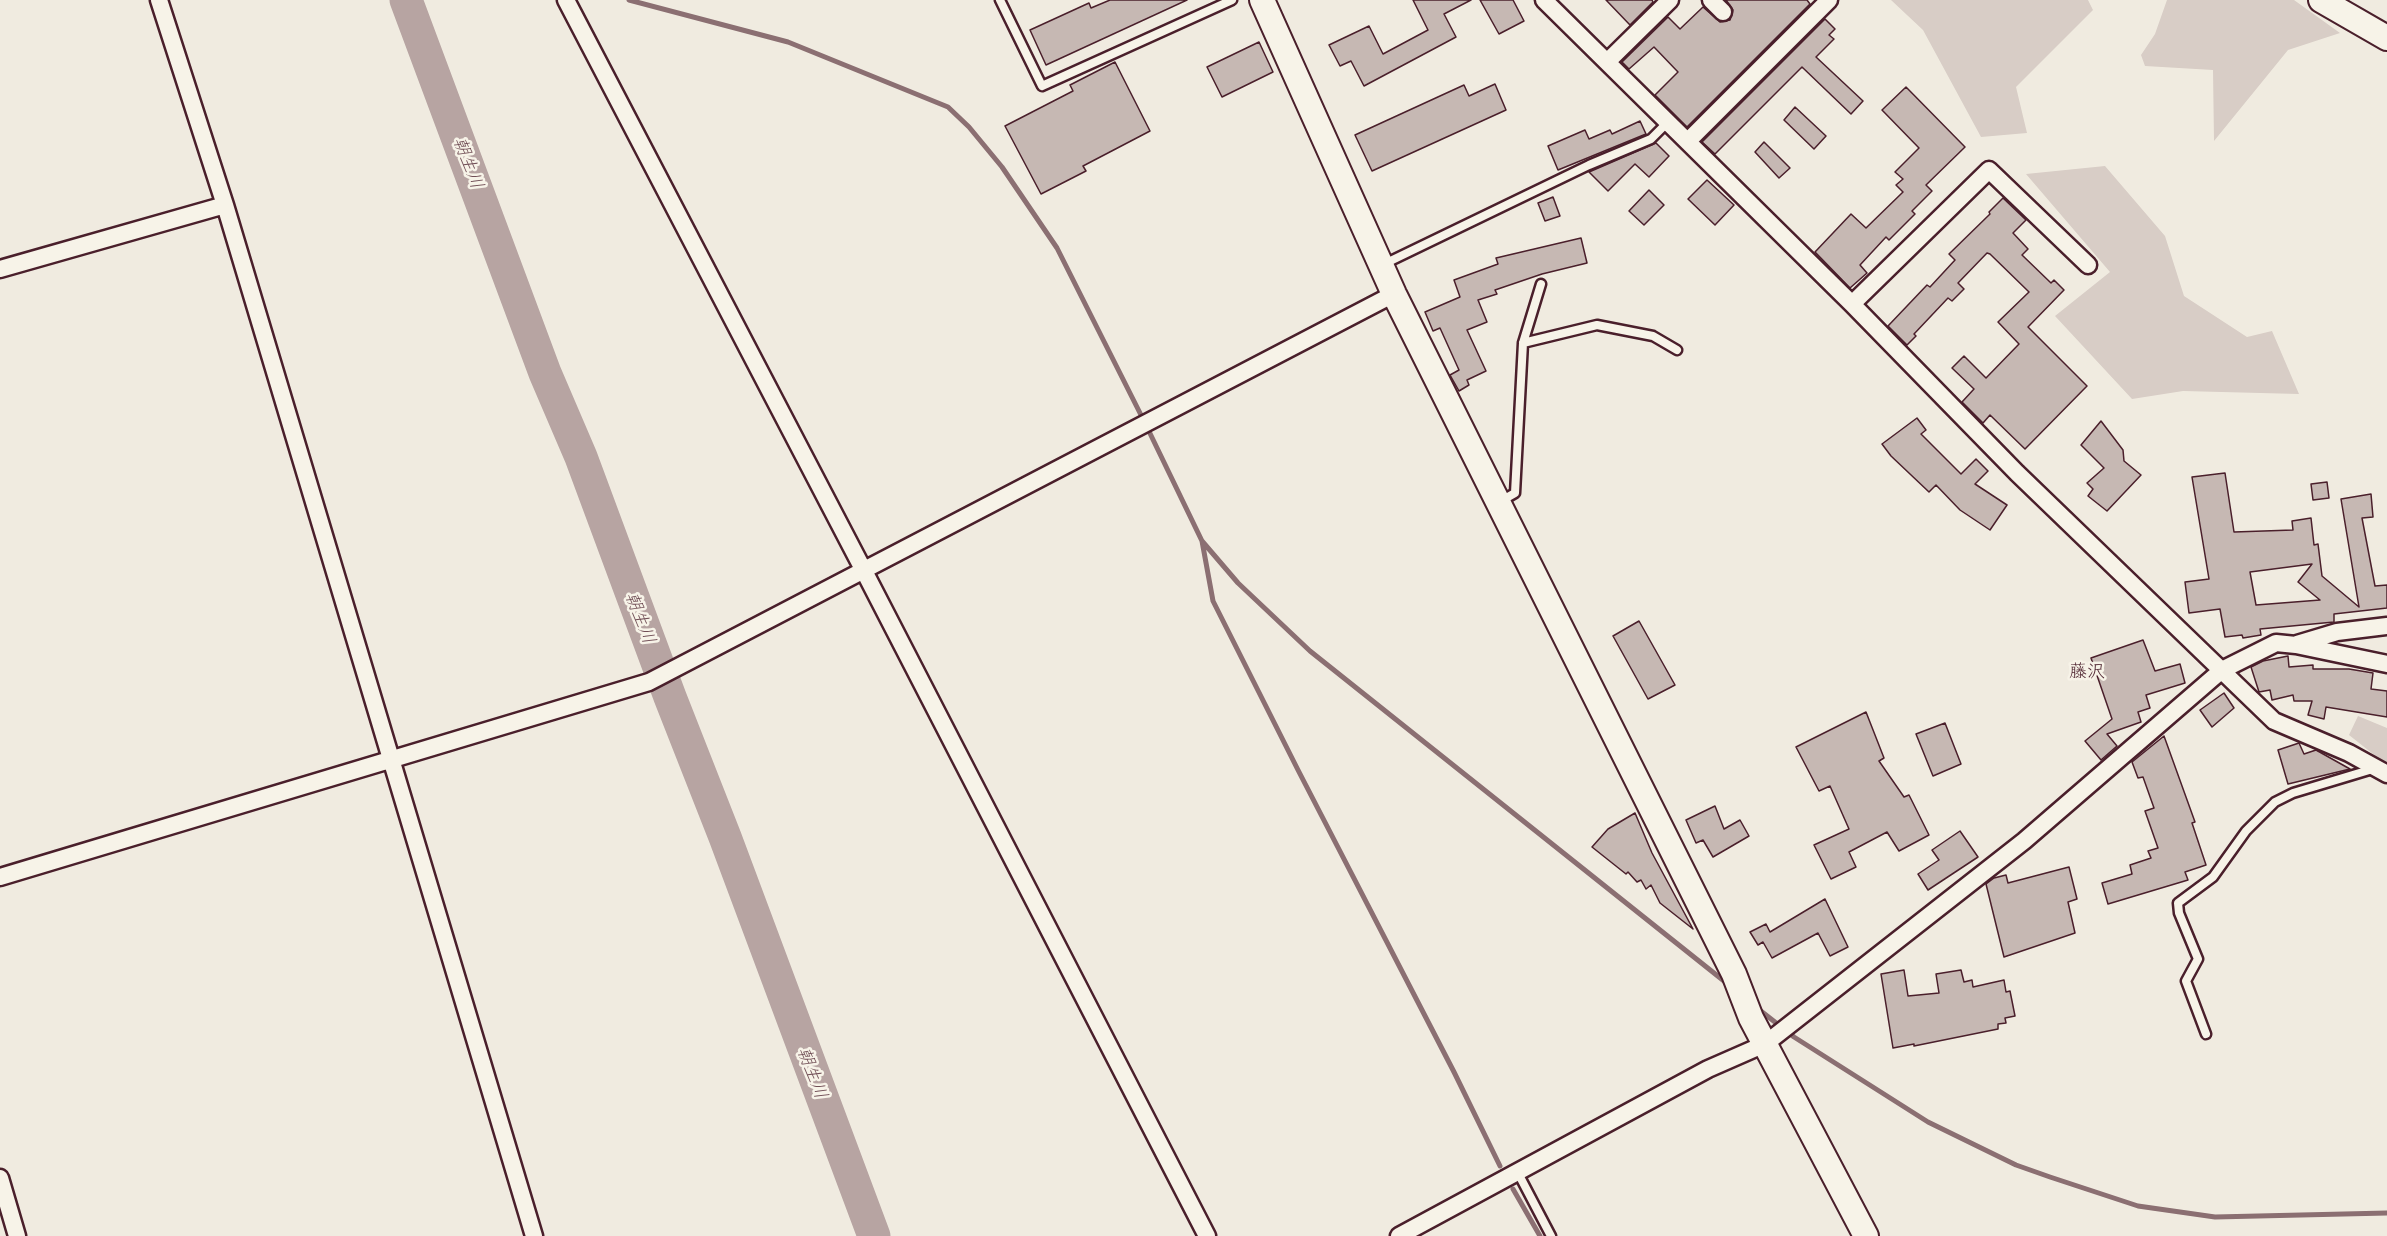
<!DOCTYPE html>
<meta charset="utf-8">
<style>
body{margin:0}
canvas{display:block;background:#f0ebe0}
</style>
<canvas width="2387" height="1236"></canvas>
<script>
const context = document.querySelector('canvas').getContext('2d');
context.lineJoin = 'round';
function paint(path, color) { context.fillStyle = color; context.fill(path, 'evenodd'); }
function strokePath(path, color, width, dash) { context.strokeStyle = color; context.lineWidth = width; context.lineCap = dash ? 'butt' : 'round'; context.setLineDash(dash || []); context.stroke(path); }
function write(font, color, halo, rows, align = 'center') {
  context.font = font + ' Delius,"Klee One",sans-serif'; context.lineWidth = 5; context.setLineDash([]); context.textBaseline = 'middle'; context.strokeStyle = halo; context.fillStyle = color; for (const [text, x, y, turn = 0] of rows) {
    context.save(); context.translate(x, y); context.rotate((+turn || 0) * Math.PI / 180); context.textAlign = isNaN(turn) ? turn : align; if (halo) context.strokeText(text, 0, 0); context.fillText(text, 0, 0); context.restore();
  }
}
paint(new Path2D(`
 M1891 0H2088L2093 10 2016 87 2027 133 1981 137 1923 30Z
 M2167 0H2294L2340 33 2288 50 2214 141 2213 70 2145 66 2141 55 2155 34Z
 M2105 166 2165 236 2184 296 2247 337 2272 331 2299 394 2183 391 2132 399 2055 316 2110 272 2026 174Z
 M2358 716 2387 728V765L2349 735Z`), '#d8cdc6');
strokePath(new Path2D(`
 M629 0 788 42 948 107 969 127 1002 167 1057 248 1145 423 1202 541 1213 601 1298 770 1454 1072 1500 1166
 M1202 541 1238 583 1310 651 1729 985
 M1757 1008 1794 1037 1928 1122 2016 1165 2050 1177 2138 1206 2215 1217 2387 1213
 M1513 1189 1540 1236`), '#8b6f72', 5);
strokePath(new Path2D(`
 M406 0 545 373 581 457 670 697 725 837 874 1236`), '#b7a4a2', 33);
const building = new Path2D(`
 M1110 0H1187L1046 65 1030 30 1089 3 1091 8Z
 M1413 0H1471L1444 14 1456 37 1364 86 1351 61 1340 66 1329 45 1369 26 1383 54 1428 30Z
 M1480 0H1513L1524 21 1499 34Z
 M1606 0H1652L1653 2 1630 25Z
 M1726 0H1807L1810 4 1687 127 1655 95 1678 72 1654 47 1629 69 1622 62 1668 17 1680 29 1703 7 1720 22 1730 20 1733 10Z
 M1825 19 1835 29 1829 35 1834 39 1816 57 1863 101 1851 114 1802 67 1715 154 1702 142Z
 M1259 42 1273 72 1222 97 1207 67Z
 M1115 62 1150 131 1083 166 1086 171 1041 194 1005 126 1073 91 1070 85Z
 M1495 84 1506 110 1372 171 1355 135 1464 85 1469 96Z
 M1906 87 1965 147 1926 185 1932 191 1912 211 1915 214 1889 240 1886 237 1860 265 1867 273 1850 288 1815 252 1851 214 1866 228 1903 192 1896 185 1903 179 1895 172 1919 148 1882 110Z
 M1795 107 1826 136 1814 149 1784 120Z
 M1640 121 1646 134 1558 170 1548 146 1585 130 1589 139 1610 130 1612 134Z
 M1764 142 1790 168 1779 178 1755 152Z
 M1656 143 1669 156 1649 177 1635 164 1608 191 1589 172Z
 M1707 180 1734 205 1715 225 1688 199Z
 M1649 190 1664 205 1644 225 1629 211Z
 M1553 197 1560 216 1545 221 1538 203Z
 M2003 198 2026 220 2013 233 2028 249 2022 255 2051 283 2054 280 2064 290 2028 327 2087 386 2025 449 1990 415 1983 423 1962 402 1974 389 1952 368 1964 356 1986 378 2019 344 1998 322 2029 292 1990 254 1987 253 1958 283 1964 289 1952 301 1948 298 1914 334 1916 336 1907 345 1888 326 1927 285 1930 287 1955 260 1949 254 1990 214 1989 212Z
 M1581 238 1587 263 1542 274 1495 290 1497 294 1478 300 1487 322 1467 330 1486 371 1467 380 1469 385 1459 391 1450 375 1459 370 1440 328 1433 331 1425 312 1460 297 1454 280 1498 264 1496 258Z
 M1917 418 1926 430 1921 434 1961 474 1976 459 1988 471 1975 484 2007 505 1990 530 1960 510 1936 485 1929 492 1891 456 1882 444Z
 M2101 421 2123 450 2124 461 2141 475 2107 511 2088 496 2093 489 2087 483 2104 468 2081 445Z
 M2225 473 2234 532 2293 530 2292 521 2311 518 2314 545 2318 544 2322 576 2359 607 2341 499 2371 494 2373 517 2362 518 2375 586 2387 585V608L2334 614V622L2260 629 2261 635 2243 638 2242 635 2225 637 2220 609 2189 613 2185 582 2209 579 2192 477ZM2312 564 2298 582 2320 600 2256 605 2250 572Z
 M2327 482 2329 498 2313 500 2311 484Z
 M1639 621 1675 685 1648 699 1613 636Z
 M2143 640 2155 671 2180 664 2185 683 2146 695 2150 708 2138 712 2141 722 2107 734 2117 746 2101 760 2085 741 2112 719 2091 658Z
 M2288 656 2289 667 2313 665V669H2349L2373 673 2371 689 2387 691V717L2326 707 2324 719 2308 715 2312 701H2294L2293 695 2272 700 2270 690 2259 692 2251 667 2263 661Z
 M2224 693 2234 708 2212 727 2200 710Z
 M1866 712 1884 758 1879 761 1904 797 1909 795 1929 835 1899 851 1887 832 1849 852 1856 867 1831 879 1814 845 1849 829 1830 786 1819 791 1796 747Z
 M1945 723 1961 764 1933 776 1916 734Z
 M2164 736 2195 822 2192 823 2206 865 2185 872 2188 880 2108 904 2102 883 2132 874 2130 865 2151 858 2148 851 2158 848 2145 811 2154 808 2143 777 2138 778 2132 762Z
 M2299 743 2304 754 2316 750 2350 769 2288 784 2278 750Z
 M1715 806 1724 829 1740 820 1749 836 1713 857 1703 840 1696 843 1686 820Z
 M1635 813 1652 853 1693 929 1660 903 1651 885 1646 889 1641 880 1637 882 1628 872 1626 874 1592 847 1608 829Z
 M1960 831 1978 857 1928 890 1918 874 1939 860 1932 850Z
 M2069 867 2077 899 2068 902 2075 933 2004 957 1986 884 1994 878 2006 875 2008 883Z
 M1825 899 1848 947 1830 956 1818 933 1772 958 1763 942 1758 945 1750 932 1766 924 1770 932Z
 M1904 970 1908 996 1939 993 1936 974 1961 970 1964 982 1972 980 1973 987 2004 980 2006 992 2010 991 2015 1016 2005 1018 2006 1023 1998 1024V1029L1914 1046V1044L1893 1048 1881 974Z`);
paint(building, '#c6b8b3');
strokePath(building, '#4a1f2b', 1.5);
const lane = new Path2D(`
 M1000 0 1042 86 1232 0
 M1382 265 1589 165 1651 139 1668 122
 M1523 343 1597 325 1653 336 1677 350
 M1501 501 1515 493 1523 343 1541 284
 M2206 1034 2186 981 2198 959 2179 913 2178 903 2213 877 2246 831 2275 802 2293 793 2376 768
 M1518 1173 1551 1236`);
const street = new Path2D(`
 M159 0 225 205 534 1236
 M566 0 864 571 1207 1236
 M1544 0 1852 304 2017 473 2274 721 2349 753 2387 774
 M1711 0 1723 12
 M1607 62 1670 0
 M1688 141 1829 0
 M0 269 225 205
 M1852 304 1989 170 2088 265
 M2297 644 2337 632 2387 626
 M0 877 649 682 1394 294
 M0 1178 17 1236
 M1399 1236 1708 1069 1765 1044 2024 841 2222 670 2276 643 2296 645 2387 664`);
const secondary = new Path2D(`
 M1262 0 1394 294 1734 974 1751 1018 1866 1236
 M2321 0 2387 38`);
strokePath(lane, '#4a1f2b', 13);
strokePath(street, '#4a1f2b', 21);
strokePath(secondary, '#4a1f2b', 28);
strokePath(lane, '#f7f3e8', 8);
strokePath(street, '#f7f3e8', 16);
strokePath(secondary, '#f7f3e8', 24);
write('italic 18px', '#704e55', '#f7f3e8', [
 ["朝生川",468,163,69],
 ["朝生川",640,618,69],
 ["朝生川",812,1073,69]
]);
write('18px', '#4a1f2b', '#f7f3e8', [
 ["藤沢",2087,672]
]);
</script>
